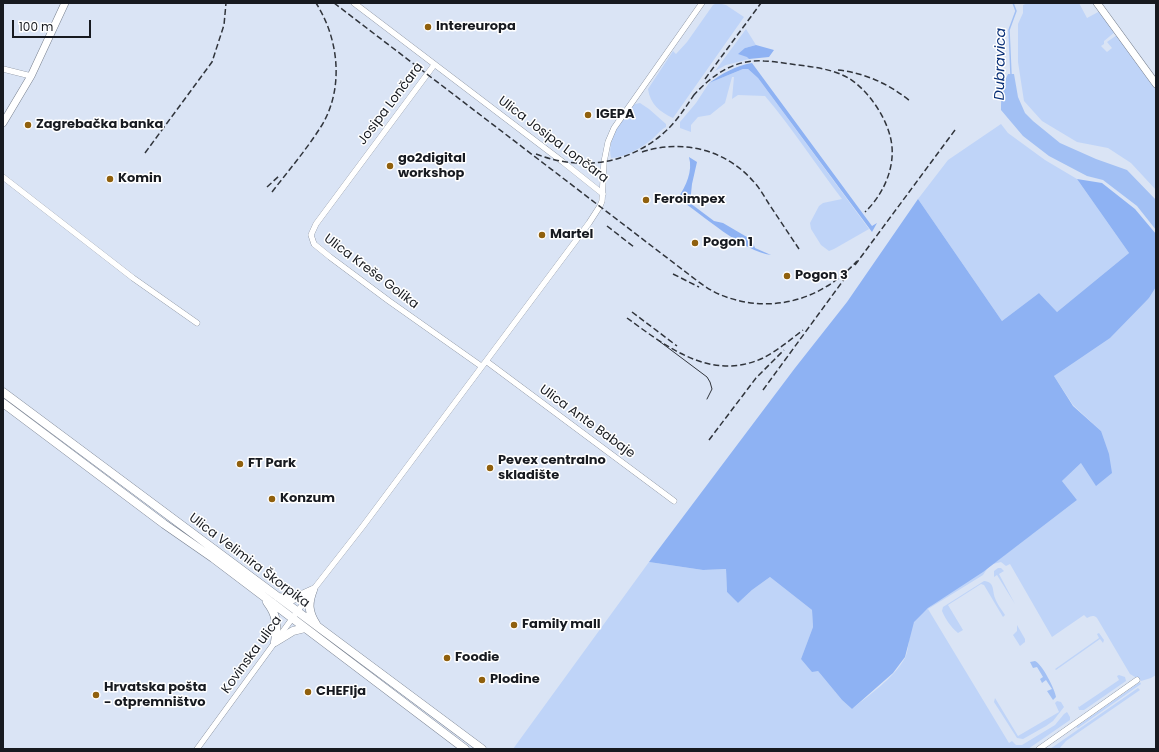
<!DOCTYPE html>
<meta charset="utf-8">
<style>
body{margin:0}
#map{position:relative;width:1159px;height:752px;overflow:hidden;background:#dae4f5;font-family:Poppins,sans-serif}
canvas{display:block}
.frame{position:absolute;inset:0;border:4px solid #171a20;pointer-events:none}
.scale{position:absolute;left:12px;top:20px;width:79px;height:18px;box-sizing:border-box;border:2px solid #171a20;border-top:0;padding-left:5px;font-size:12px;line-height:14px;white-space:nowrap;color:#171a20;-webkit-text-stroke:3px #fff;paint-order:stroke}
</style>
<div id="map">
<canvas width="1159" height="752"></canvas>
<div class="frame"></div>
<div class="scale">100 m</div>
</div>
<script>
const context = document.querySelector('canvas').getContext('2d');
context.lineJoin = 'round';
function paint(path, color) { context.fillStyle = color; context.fill(path, 'evenodd'); }
function strokePath(path, color, width, dash) { context.strokeStyle = color; context.lineWidth = width; context.lineCap = dash ? 'butt' : 'round'; context.setLineDash(dash || []); context.stroke(path); }
function write(font, color, halo, rows, align = 'center') {
  context.font = font + ' Poppins,sans-serif'; context.lineWidth = 3; context.setLineDash([]); context.textBaseline = 'middle'; context.strokeStyle = halo; context.fillStyle = color; for (const [text, x, y, turn = 0] of rows) {
    context.save(); context.translate(x, y); context.rotate((+turn || 0) * Math.PI / 180); context.textAlign = isNaN(turn) ? turn : align; if (halo) context.strokeText(text, 0, 0); context.fillText(text, 0, 0); context.restore();
  }
}
paint(new Path2D(`
 M717 3 726 5 744 17 673 118C660 112 650 104 648 89L673 51 676 54 687 42 713 5Z
 M1028 3H1079L1087 18 1100 11 1115 32 1104 41V44L1101 46 1107 52 1112 48 1107 42 1117 35 1156 90V190L1131 163 1108 148 1077 142 1042 121 1024 101 1018 62V24L1023 13V5Z
 M746 29 756 45 745 48 749 59 726 65 715 71Z
 M743 69H748L758 78 869 229 834 249 829 251 821 245 811 229 810 223 819 206 823 203 842 199C816 165 793 129 765 96L738 95 732 99 734 77H732L725 103 710 115 698 117 691 125V132L680 128V122L696 103 709 83Z
 M640 103 649 109 666 124V127C660 130 656 136 651 140 641 148 624 158 611 158 607 136 622 120 635 104Z
 M1001 124 1008 133 1045 160 1077 179 1129 253 1057 312 1039 293 1002 321 918 199 948 160Z
 M1156 287V675L1151 678 1141 681 1138 677H1135L1130 674 1097 618C1094 615 1091 616 1087 618L1084 615 1052 637 1010 564 1006 566 1001 562 993 564 1077 500 1062 481 1081 463 1101 431 1073 405 1054 376 1149 298Z
 M649 562 703 570 726 569 727 592 738 603 752 590 770 577 812 610 813 627 801 659 818 671 842 700 852 709C870 694 893 679 905 658 910 648 908 628 915 620 936 598 966 585 989 566L983 575 928 609 1009 743 1012 741 1016 745H1022L1055 725 1064 714 1067 712 1070 717V720L1028 749H513Z
 M998 568H1001L1004 571 999 574 1015 604 997 575 994 577V571Z
 M984 581C995 582 992 590 995 598 997 604 1002 610 1005 615L1003 617 984 585 981 584 948 605 963 630 958 633C950 626 946 620 942 611L943 607Z
 M1017 625 1025 639V642L1020 646 1013 635 1017 631Z
 M1099 633 1104 640 1103 643 1100 639 1056 670 1055 669 1099 638 1097 634Z
 M1119 675 1125 677 1126 681 1084 710H1079L1078 706 1079 707 1119 680 1117 676Z
 M1140 682 1141 684 1078 728 1076 727Z
 M1138 688 1140 690 1066 741 1059 749H1050Z
 M995 698 1018 736 1059 712 1055 703 1057 701 1061 702 1064 707 1053 721 1046 726 1023 739 1017 738 994 702Z`), '#bfd4f8');
paint(new Path2D(`
 M756 45 774 50 769 57 749 59 747 57 738 54 745 48Z
 M752 63 872 226 877 223 872 232 758 78 748 69H743L709 83C723 73 735 66 752 63Z
 M689 157 697 162 692 184 690 203 714 221 723 223 752 240 755 248 771 255C744 252 701 214 678 198 686 186 693 171 689 157Z
 M1077 179 1102 183 1135 209 1156 234V287L1149 298 1110 338 1054 376 1073 406 1101 431 1109 454 1112 473 1096 486 1081 463 1062 481 1077 500 983 572 928 608 914 622 905 657 893 673 852 709 842 700 818 671 812 672 801 659 813 627 812 610 770 577 752 590 738 603 727 592 726 569 703 570 649 562 795 368 847 302 918 199 1002 321 1039 293 1057 312 1129 253Z`), '#8eb2f3');
paint(new Path2D(`
 M1008 74H1014L1018 97 1025 113 1033 121 1060 143 1096 159 1127 170 1156 200V230L1137 206 1103 180 1087 176 1049 156 1023 136 1001 110C1001 97 1002 86 1008 74Z
 M1035 661C1042 664 1055 689 1056 697L1053 700 1047 691 1052 689 1046 680 1042 683 1040 679 1043 677 1037 667 1033 668 1030 662Z`), '#a2c0f4');
strokePath(new Path2D(`
 M1011 75 1009 30 1016 11 1013 3`), '#a2c0f4', 1.5);
const minor = new Path2D(`
 M354 3 563 162 603 194
 M434 65 316 224 311 235 314 244 330 257 389 301 481 366
 M3 69 31 76
 M3 177 133 278 197 323
 M486 361 674 501
 M197 749 313 590 363 526 589 223 600 206 602 201 604 162 608 142 614 128 702 3
 M1039 749 1137 680`);
const tertiary = new Path2D(`
 M1097 3 1156 84
 M3 123 31 76 65 3`);
const secondary = new Path2D(`
 M3 392 482 749
 M3 403 164 524 213 558 465 749
 M313 590C308 603 308 612 316 624
 M278 597 293 599 313 590
 M267 602C277 615 278 626 275 642
 M275 642 293 631 305 628`);
strokePath(minor, '#757e8d', 6);
strokePath(tertiary, '#757e8d', 8);
strokePath(secondary, '#757e8d', 9);
strokePath(minor, '#fff', 5.5);
strokePath(tertiary, '#fff', 7);
strokePath(secondary, '#fff', 8);
strokePath(new Path2D(`
 M659 341 707 377 710 382 712 389 707 399`), '#30343b', 1);
strokePath(new Path2D(`
 M334 3 683 270C695 279 708 290 721 295 771 315 822 300 857 261
 M838 70C865 73 889 84 910 101
 M705 79 761 3
 M693 96C712 75 734 59 764 61 773 61 782 63 791 64 811 67 832 68 850 79 870 92 890 122 892 147 894 171 882 196 865 212
 M642 152C681 139 725 149 753 181 759 187 764 196 769 204 779 219 789 234 799 249
 M145 153 212 62 224 25 226 3
 M536 154C582 172 632 164 668 129 679 118 687 105 696 92
 M267 187 279 176
 M272 192C289 170 307 149 322 125 344 88 339 39 316 3
 M607 226 634 247
 M855 265 955 130
 M673 274 699 287
 M632 312 677 346
 M627 318C667 347 711 382 763 358 777 351 790 340 803 330
 M763 390 845 278
 M709 440 756 378 784 350`), '#30343b', 1.5, [6, 3]);
for (const [x, y, r, color] of [
 [428,27,4,"#90600d"],
 [588,115,4,"#90600d"],
 [28,125,4,"#90600d"],
 [390,166,4,"#90600d"],
 [110,179,4,"#90600d"],
 [646,200,4,"#90600d"],
 [542,235,4,"#90600d"],
 [695,243,4,"#90600d"],
 [787,276,4,"#90600d"],
 [240,464,4,"#90600d"],
 [490,468,4,"#90600d"],
 [272,499,4,"#90600d"],
 [514,625,4,"#90600d"],
 [447,658,4,"#90600d"],
 [482,680,4,"#90600d"],
 [308,692,4,"#90600d"],
 [96,695,4,"#90600d"]
]) { const dot = new Path2D(); dot.arc(x, y, r, 0, 2 * Math.PI); context.fillStyle = color; context.fill(dot); strokePath(dot, '#fff', 1.5); }
write('bold 13px', '#171a20', '#fff', [
 ["Intereuropa",436,27],
 ["IGEPA",596,115],
 ["Zagrebačka banka",36,125],
 ["go2digital",398,159],
 ["workshop",398,174],
 ["Komin",118,179],
 ["Feroimpex",654,200],
 ["Martel",550,235],
 ["Pogon 1",703,243],
 ["Pogon 3",795,276],
 ["Pevex centralno",498,461],
 ["skladište",498,476],
 ["FT Park",248,464],
 ["Konzum",280,499],
 ["Family mall",522,625],
 ["Foodie",455,658],
 ["Plodine",490,680],
 ["Hrvatska pošta",104,688],
 ["- otpremništvo",104,703],
 ["CHEFlja",316,692]
], 'left');
write('13px', '#171a20', '#fff', [
 ["Josipa Lončara",391,104,-53],
 ["Ulica Josipa Lončara",553,140,37],
 ["Ulica Kreše Golika",371,272,37],
 ["Ulica Ante Babaje",587,422,36],
 ["Ulica Velimira Škorpika",249,561,37],
 ["Kovinska ulica",252,655,-54]
]);
write('italic 14px', '#082f77', '#fff', [
 ["Dubravica",1001,64,-89]
]);
</script>
